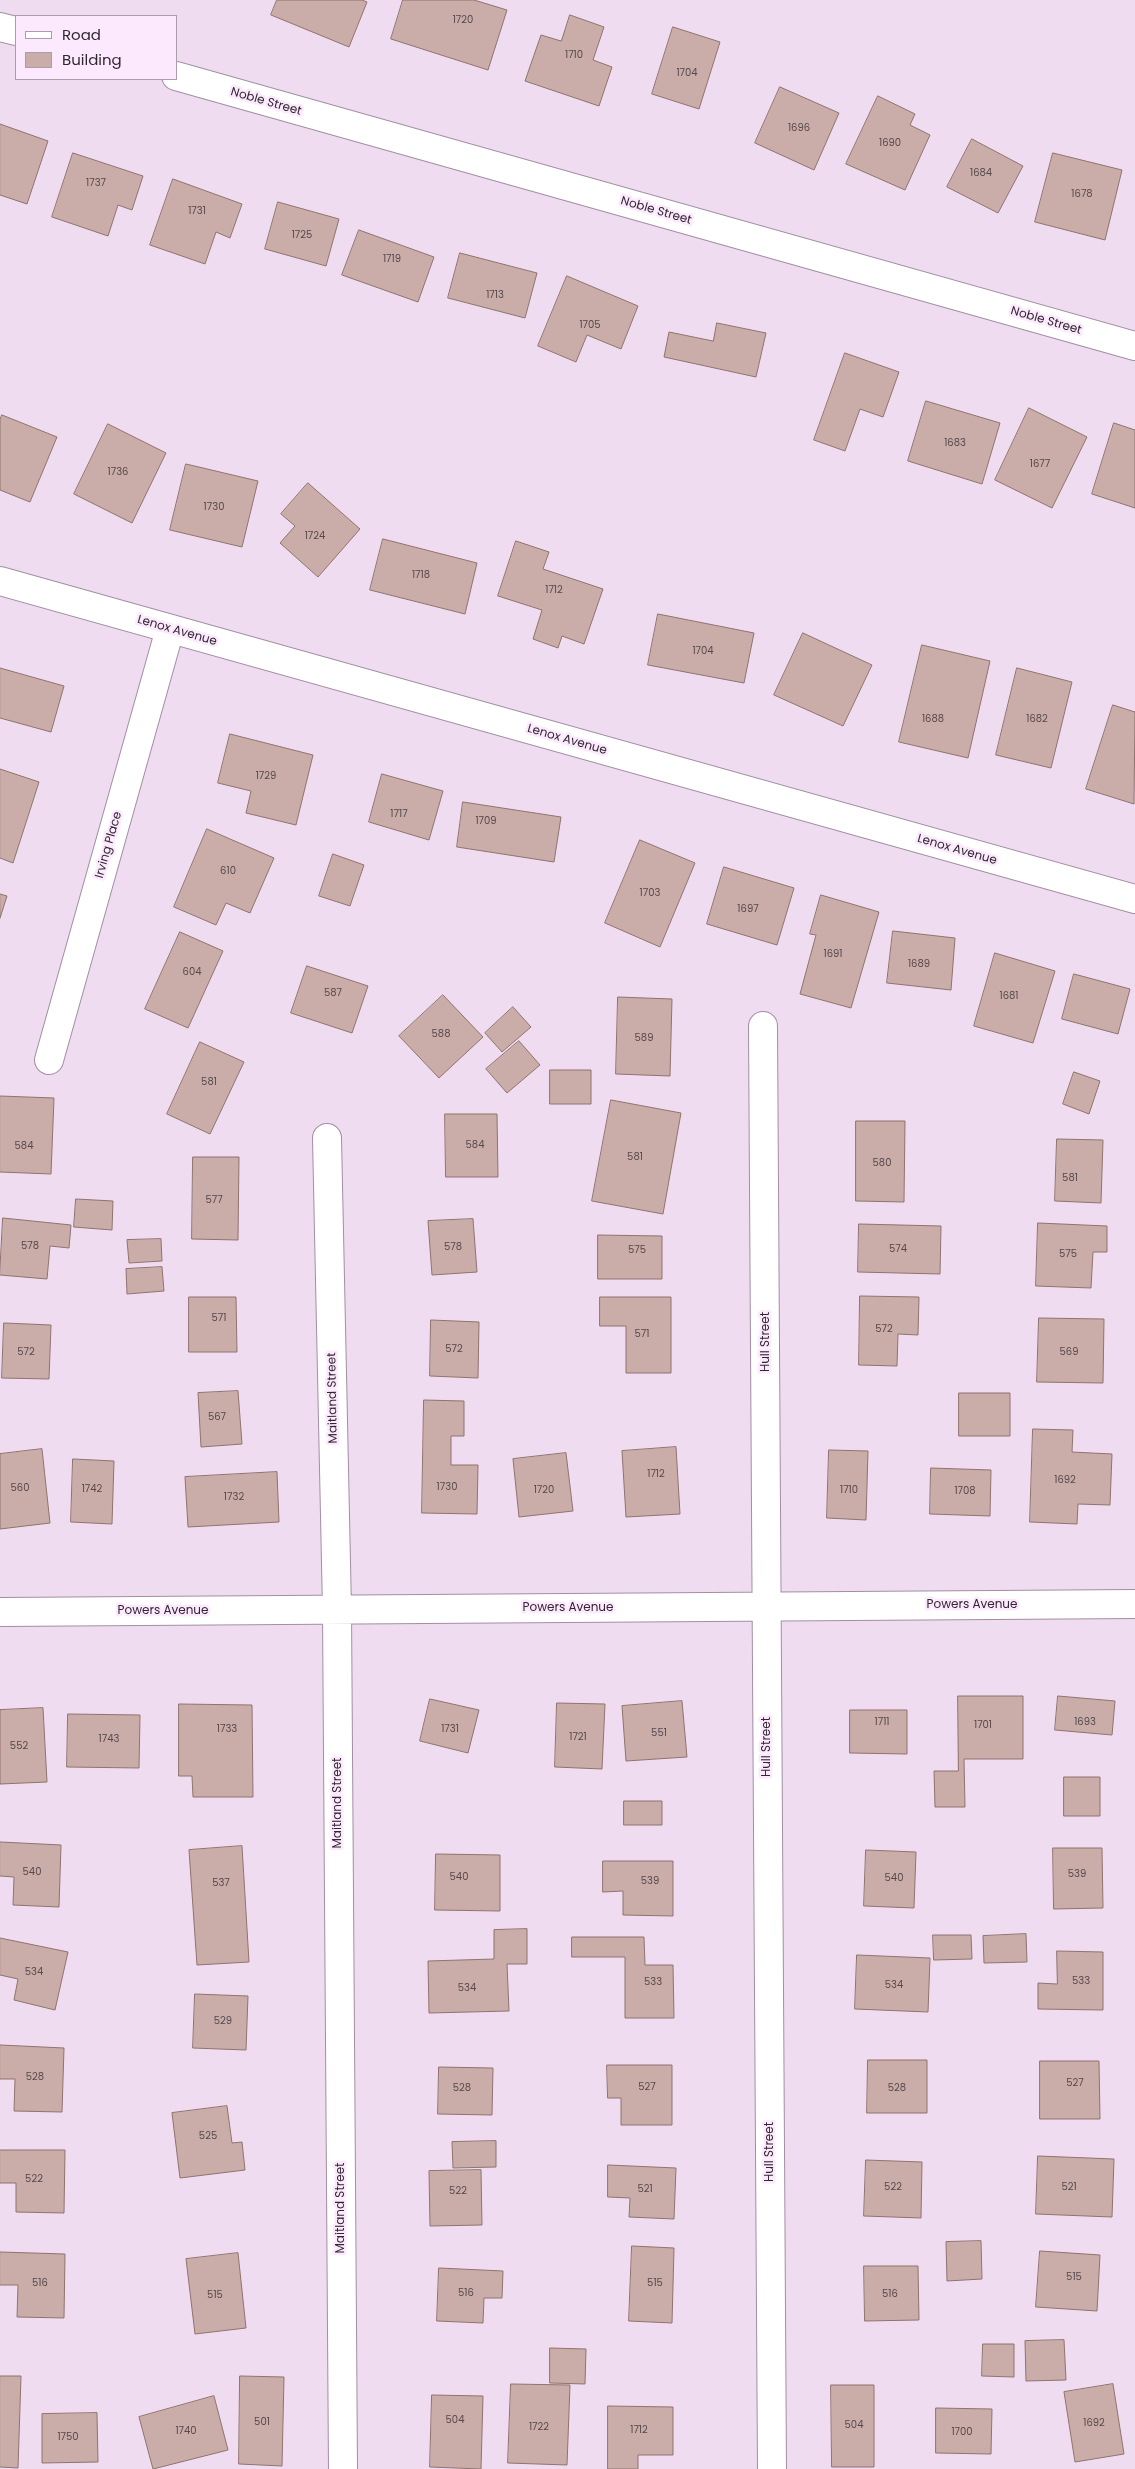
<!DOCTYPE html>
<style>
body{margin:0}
#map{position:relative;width:1135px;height:2469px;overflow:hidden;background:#f0dcf0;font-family:Poppins,sans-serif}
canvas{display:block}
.legend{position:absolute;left:15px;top:15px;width:162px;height:65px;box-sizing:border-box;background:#fde9fd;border:1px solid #ab9cab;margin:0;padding:6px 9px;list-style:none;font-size:15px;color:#2f282f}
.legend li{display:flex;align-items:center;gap:10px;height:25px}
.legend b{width:25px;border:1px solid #ab9cab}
</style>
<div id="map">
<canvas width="1135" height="2469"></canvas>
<ul class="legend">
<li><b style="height:6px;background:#fff"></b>Road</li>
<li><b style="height:14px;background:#caada8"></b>Building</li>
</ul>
</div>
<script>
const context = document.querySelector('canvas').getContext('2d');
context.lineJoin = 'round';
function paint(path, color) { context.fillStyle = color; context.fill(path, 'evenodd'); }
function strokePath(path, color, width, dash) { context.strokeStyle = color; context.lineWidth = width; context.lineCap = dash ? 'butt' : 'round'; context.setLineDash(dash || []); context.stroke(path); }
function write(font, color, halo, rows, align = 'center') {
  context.font = font + ' Poppins,sans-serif'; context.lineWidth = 5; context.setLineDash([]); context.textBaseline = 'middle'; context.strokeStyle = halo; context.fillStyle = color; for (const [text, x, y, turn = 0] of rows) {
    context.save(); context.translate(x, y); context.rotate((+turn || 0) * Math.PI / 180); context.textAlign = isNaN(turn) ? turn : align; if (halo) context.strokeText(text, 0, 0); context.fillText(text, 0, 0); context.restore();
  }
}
const building = new Path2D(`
 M277 0H362L367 2 349 47 271 15Z
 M403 0H474L507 10 488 70 391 39Z
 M570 15 604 27 593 60 612 67 599 106 525 81 541 35 561 41Z
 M673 27 720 42 699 109 652 94Z
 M780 87 839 113 814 170 755 143Z
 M878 96 915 114 910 125 930 135 905 190 846 164Z
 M0 124 48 141 27 204 0 195Z
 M972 139 1023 166 998 213 947 187Z
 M73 153 143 176 132 210 118 205 108 236 52 217Z
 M1053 153 1122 170 1105 240 1035 222Z
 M173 179 242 204 230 238 216 232 205 264 150 245Z
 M278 202 339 219 326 266 265 249Z
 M359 230 434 257 418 302 342 275Z
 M460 253 537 273 525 318 448 298Z
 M567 276 638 306 621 349 587 335 576 362 538 346Z
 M717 323 766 333 756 377 664 357 669 332 713 341Z
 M845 353 899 372 883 417 860 409 845 451 814 440Z
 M926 401 1000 423 982 484 908 461Z
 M1029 408 1087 437 1052 508 995 480Z
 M2 415 57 437 30 502 0 490V420Z
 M1114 423 1135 430V508L1092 494Z
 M108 424 166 453 132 523 74 494Z
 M186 464 258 481 242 547 170 530Z
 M308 483 360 529 318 577 280 543 295 526 281 514Z
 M383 539 477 563 465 614 370 590Z
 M516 541 549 552 543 569 603 589 584 644 562 636 558 648 533 639 542 610 498 596Z
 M658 614 754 633 744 683 648 665Z
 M803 633 872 665 843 726 774 695Z
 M922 645 990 661 968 758 899 742Z
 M0 668 64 686 51 732 0 718Z
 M1017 668 1072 682 1051 768 996 755Z
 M1113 705 1135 712 1134 804 1086 789Z
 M230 734 313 755 296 825 246 813 251 791 218 783Z
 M0 769 39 782 13 863 0 858Z
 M382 774 443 791 429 840 369 822Z
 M463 802 561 817 554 862 457 847Z
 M207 829 274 858 250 913 226 903 216 925 174 907Z
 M640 840 695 863 660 947 605 923Z
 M333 854 364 865 350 906 319 896Z
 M724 867 794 888 777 945 707 924Z
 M0 894 7 896 0 918Z
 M821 895 879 912 851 1008 800 994 816 935 810 934Z
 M893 931 955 938 951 990 887 983Z
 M180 932 223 951 188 1028 145 1009Z
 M995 953 1055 971 1033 1043 974 1026Z
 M307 966 368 986 352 1033 291 1013Z
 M1074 974 1130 989 1118 1034 1062 1019Z
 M443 995 483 1037 439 1078 399 1036Z
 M618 997 672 999 670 1076 616 1074Z
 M513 1007 531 1027 502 1052 485 1033Z
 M519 1041 540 1065 507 1093 486 1069Z
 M200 1042 244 1062 210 1134 167 1114Z
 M550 1070H591V1104H550Z
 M1074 1072 1100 1081 1089 1114 1063 1104Z
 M0 1096 54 1098 51 1174 0 1172Z
 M611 1100 681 1113 663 1214 592 1201Z
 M445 1114H497L498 1177H446Z
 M856 1121H905L904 1202 856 1201Z
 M1057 1139 1103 1140 1101 1203 1055 1201Z
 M193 1157H239L238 1240 192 1239Z
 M76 1199 113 1201 112 1230 74 1227Z
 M3 1218 71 1225 69 1248 50 1246 47 1279 0 1275Z
 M473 1219 477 1272 432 1275 428 1221Z
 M1038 1223 1107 1226V1252H1093L1091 1288 1036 1286Z
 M859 1224 941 1226 940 1274 858 1272Z
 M598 1235 662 1236V1279H598Z
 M161 1239 162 1261 129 1263 127 1240Z
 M162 1267 164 1291 127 1294 126 1269Z
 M860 1296 919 1297 918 1335 898 1334 897 1366 859 1365Z
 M189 1297H236L237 1352H189Z
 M600 1297H671V1373H626V1326H600Z
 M1039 1318 1104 1319 1103 1383 1037 1382Z
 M431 1320 479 1322 478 1378 430 1376Z
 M4 1323 51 1325 49 1379 2 1378Z
 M238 1391 242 1444 201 1447 198 1393Z
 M959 1393H1010V1436H959Z
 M424 1400 464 1401V1436H451V1465H478L477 1514 422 1513Z
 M1033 1429 1073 1430 1072 1452 1112 1454 1110 1505 1078 1504 1077 1524 1030 1522Z
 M676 1447 680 1514 626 1517 622 1451Z
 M42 1449 50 1523 0 1529V1454Z
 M829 1450 868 1451 866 1520 827 1518Z
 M566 1453 573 1511 519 1517 513 1459Z
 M73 1459 114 1461 112 1524 71 1522Z
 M931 1468 991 1470 990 1516 930 1514Z
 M277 1472 279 1522 188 1527 185 1477Z
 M958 1696H1023V1759H964L965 1807H935L934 1771H958Z
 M1058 1696 1115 1701 1112 1735 1055 1730Z
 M430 1699 479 1710 468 1753 420 1741Z
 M682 1701 687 1757 626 1761 622 1706Z
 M557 1703 605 1704 602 1769 555 1767Z
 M179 1704 252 1705 253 1797H193L192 1776H179Z
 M43 1708 47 1782 0 1784V1710Z
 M850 1710H907V1754L850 1753Z
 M68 1714 140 1715 139 1768 67 1767Z
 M1064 1777H1100V1816H1064Z
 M624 1801H662V1825H624Z
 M0 1842 61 1845 59 1907 13 1905 14 1877 0 1876Z
 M242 1846 249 1962 197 1965 189 1850Z
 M1053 1848H1102L1103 1908 1054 1909Z
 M866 1850 916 1852 914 1908 864 1906Z
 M436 1854 500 1855V1911L435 1910Z
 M603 1861H673V1916L623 1915V1891L603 1892Z
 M527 1929V1964H507L509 2011 429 2013 428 1961 494 1959V1930Z
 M1026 1934 1027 1962 984 1963 983 1936Z
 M933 1935H971L972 1959 934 1960Z
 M572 1937H644L645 1965H673L674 2018H625V1957H572Z
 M0 1938 68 1952 55 2010 14 2000 18 1979 0 1975Z
 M1057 1951 1103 1952V2010L1038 2009V1983L1057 1984Z
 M857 1955 930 1958 928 2012 855 2009Z
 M195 1994 248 1996 246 2050 193 2048Z
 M0 2045 64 2048 62 2112 14 2111 15 2079H0Z
 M868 2060H927V2113H867Z
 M1040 2061H1099L1100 2119H1040Z
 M607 2065H672V2125H621V2098H608Z
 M439 2067 493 2068 492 2115 438 2114Z
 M227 2106 232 2143 242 2142 245 2170 180 2178 172 2113Z
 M496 2141V2167L453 2168 452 2142Z
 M0 2150H65L64 2213 16 2212V2183H0Z
 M1038 2156 1114 2159 1112 2217 1036 2214Z
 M866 2160 922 2162 921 2218 864 2216Z
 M608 2165 676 2168 674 2219 629 2217 630 2198 608 2197Z
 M481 2170 482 2225 430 2226 429 2171Z
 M981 2241 982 2279 947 2281 946 2242Z
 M632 2246 674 2248 672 2323 629 2321Z
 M1040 2251 1100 2255 1097 2311 1036 2307Z
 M0 2252 65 2254 64 2318 17 2317 18 2285H0Z
 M238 2253 246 2328 195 2334 186 2259Z
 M864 2266H918L919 2320 865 2321Z
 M439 2268 503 2271 502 2298H484L483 2323 437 2321Z
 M1064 2340 1066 2380 1026 2381 1025 2341Z
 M983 2344H1014V2377L982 2376Z
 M550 2348 586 2349 585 2384 550 2383Z
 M0 2376H21L18 2468 0 2467Z
 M240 2376 284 2377 282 2466 239 2464Z
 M511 2384 570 2385 567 2465 508 2463Z
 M1113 2384 1124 2454 1075 2462 1064 2392Z
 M831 2385H874V2467H832Z
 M432 2395 483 2396 481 2469 430 2467Z
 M214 2396 228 2450 153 2469 139 2417Z
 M608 2406 673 2407V2455H638V2469H608Z
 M936 2408 992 2409 991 2454 936 2453Z
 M97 2413 98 2462 42 2463V2414Z`);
paint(building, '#caada8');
strokePath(building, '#8e736e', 1);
const minor = new Path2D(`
 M0 27 16 31
 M176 76 1135 346
 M0 581 1135 899
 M763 1026 772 2469
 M49 1060 170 629
 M327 1138 337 1610 343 2469
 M0 1612 1135 1604`);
strokePath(minor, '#a28fa2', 30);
strokePath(minor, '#fff', 28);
write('10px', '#56494d', null, [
 ["1720",463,20],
 ["1710",574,55],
 ["1704",687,73],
 ["1696",799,128],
 ["1690",890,143],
 ["1684",981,173],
 ["1737",96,183],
 ["1678",1082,194],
 ["1731",197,211],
 ["1725",302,235],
 ["1719",392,259],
 ["1713",495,295],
 ["1705",590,325],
 ["1683",955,443],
 ["1677",1040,464],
 ["1736",118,472],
 ["1730",214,507],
 ["1724",315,536],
 ["1718",421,575],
 ["1712",554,590],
 ["1704",703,651],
 ["1688",933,719],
 ["1682",1037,719],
 ["1729",266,776],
 ["1717",399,814],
 ["1709",486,821],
 ["610",228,871],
 ["1703",650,893],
 ["1697",748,909],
 ["1691",833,954],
 ["1689",919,964],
 ["604",192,972],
 ["587",333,993],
 ["1681",1009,996],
 ["588",441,1034],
 ["589",644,1038],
 ["581",209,1082],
 ["584",475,1145],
 ["584",24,1146],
 ["581",635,1157],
 ["580",882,1163],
 ["581",1070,1178],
 ["577",214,1200],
 ["578",30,1246],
 ["578",453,1247],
 ["574",898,1249],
 ["575",637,1250],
 ["575",1068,1254],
 ["571",219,1318],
 ["572",884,1329],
 ["571",642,1334],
 ["572",454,1349],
 ["572",26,1352],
 ["569",1069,1352],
 ["567",217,1417],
 ["1712",656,1474],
 ["1692",1065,1480],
 ["1730",447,1487],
 ["560",20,1488],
 ["1742",92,1489],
 ["1720",544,1490],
 ["1710",849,1490],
 ["1708",965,1491],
 ["1732",234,1497],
 ["1711",882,1722],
 ["1693",1085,1722],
 ["1701",983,1725],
 ["1733",227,1729],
 ["1731",450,1729],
 ["551",659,1733],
 ["1721",578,1737],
 ["1743",109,1739],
 ["552",19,1746],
 ["540",32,1872],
 ["539",1077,1874],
 ["540",459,1877],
 ["540",894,1878],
 ["539",650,1881],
 ["537",221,1883],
 ["534",34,1972],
 ["533",1081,1981],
 ["533",653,1982],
 ["534",894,1985],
 ["534",467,1988],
 ["529",223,2021],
 ["528",35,2077],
 ["527",1075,2083],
 ["527",647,2087],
 ["528",462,2088],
 ["528",897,2088],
 ["525",208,2136],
 ["522",34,2179],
 ["522",893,2187],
 ["521",1069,2187],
 ["521",645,2189],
 ["522",458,2191],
 ["515",1074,2277],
 ["516",40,2283],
 ["515",655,2283],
 ["516",466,2293],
 ["516",890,2294],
 ["515",215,2295],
 ["504",455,2420],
 ["501",262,2422],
 ["1692",1094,2423],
 ["504",854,2425],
 ["1722",539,2427],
 ["1712",639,2430],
 ["1740",186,2431],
 ["1700",962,2432],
 ["1750",68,2437]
]);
write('12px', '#2f282f', '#fde9fd', [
 ["Noble Street",266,102,16],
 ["Noble Street",656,211,16],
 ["Noble Street",1046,321,16],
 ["Lenox Avenue",177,631,16],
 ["Lenox Avenue",567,740,16],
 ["Irving Place",109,845,-74],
 ["Lenox Avenue",957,850,16],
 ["Hull Street",766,1342,-90],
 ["Maitland Street",333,1398,-91],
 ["Powers Avenue",972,1605],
 ["Powers Avenue",568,1608],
 ["Powers Avenue",163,1611],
 ["Hull Street",767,1747,-90],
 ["Maitland Street",338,1803,-90],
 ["Hull Street",770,2152,-90],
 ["Maitland Street",341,2208,-90]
]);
</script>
